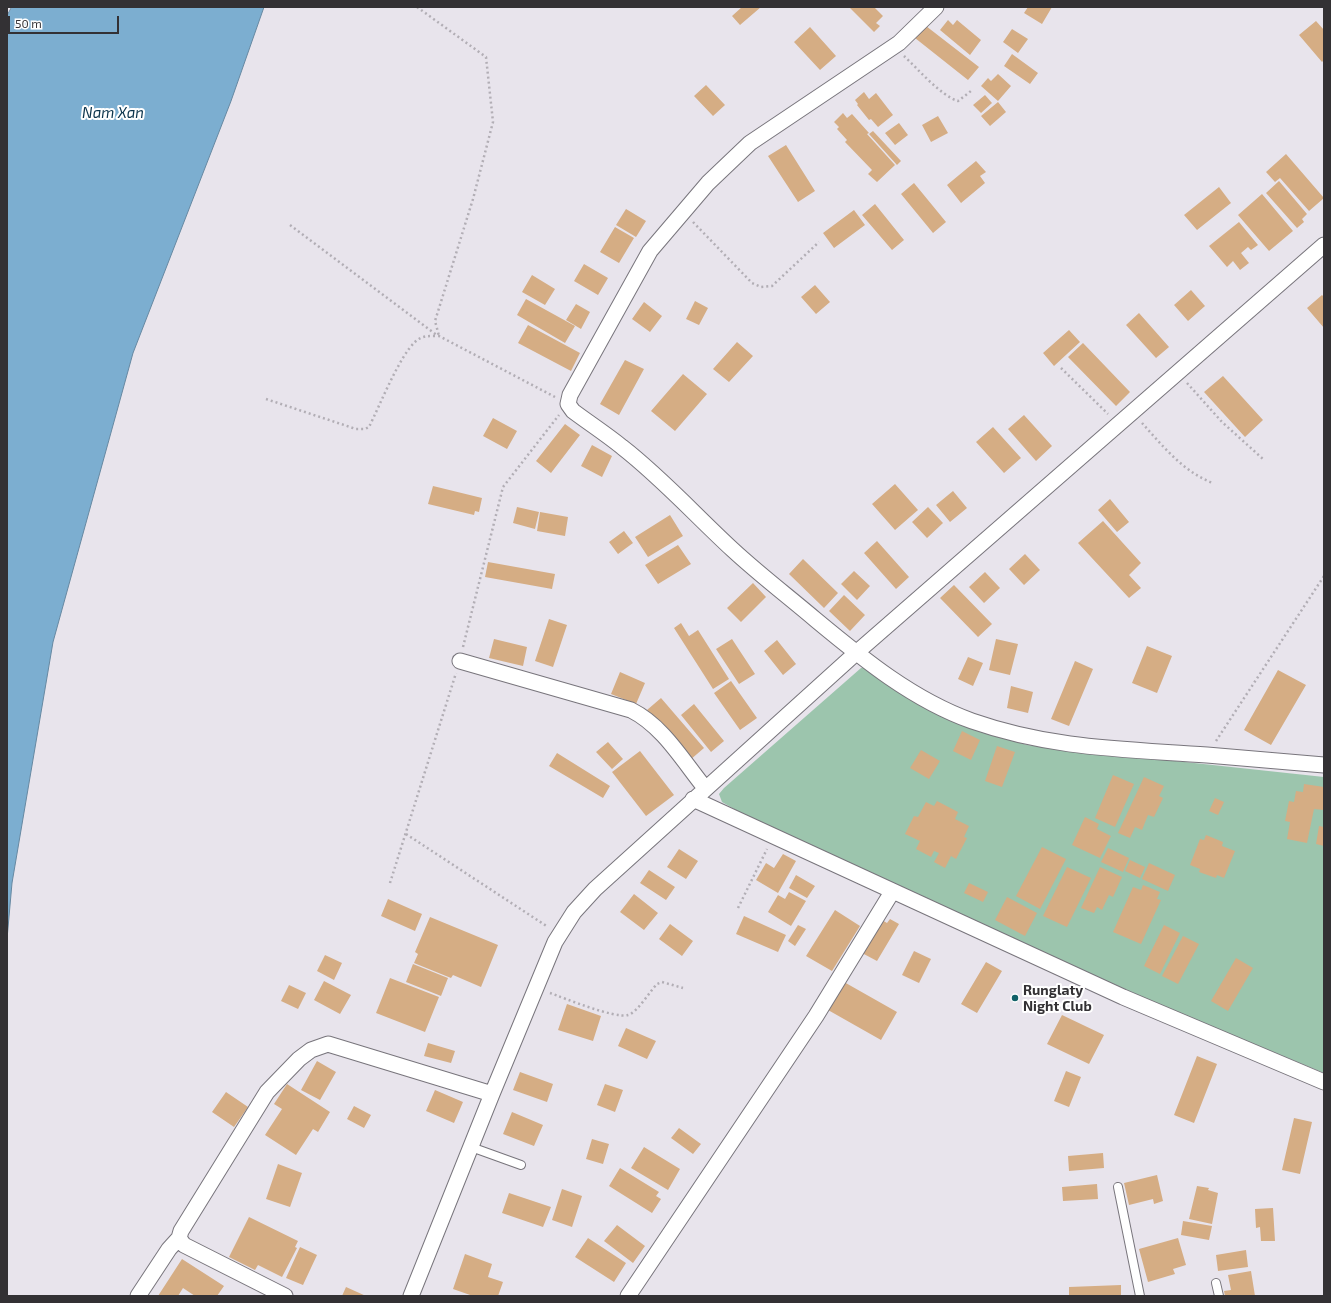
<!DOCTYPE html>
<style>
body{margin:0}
#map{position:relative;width:1331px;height:1303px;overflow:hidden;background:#e8e4ec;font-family:"Exo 2",sans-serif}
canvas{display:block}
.frame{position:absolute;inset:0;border:8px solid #333134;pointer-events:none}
.scale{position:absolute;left:8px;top:16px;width:111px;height:18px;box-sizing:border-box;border:2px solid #333134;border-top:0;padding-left:5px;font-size:12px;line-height:14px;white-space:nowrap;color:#333134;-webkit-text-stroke:3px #fff;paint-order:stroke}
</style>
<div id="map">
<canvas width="1331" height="1303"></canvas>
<div class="frame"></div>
<div class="scale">50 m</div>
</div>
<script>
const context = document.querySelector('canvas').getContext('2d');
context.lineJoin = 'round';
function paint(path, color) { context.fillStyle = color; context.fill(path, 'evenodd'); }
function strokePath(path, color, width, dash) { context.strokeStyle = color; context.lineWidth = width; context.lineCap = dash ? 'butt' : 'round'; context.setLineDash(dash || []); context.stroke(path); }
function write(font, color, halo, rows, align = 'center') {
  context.font = font + ' "Exo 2",sans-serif'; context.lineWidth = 4; context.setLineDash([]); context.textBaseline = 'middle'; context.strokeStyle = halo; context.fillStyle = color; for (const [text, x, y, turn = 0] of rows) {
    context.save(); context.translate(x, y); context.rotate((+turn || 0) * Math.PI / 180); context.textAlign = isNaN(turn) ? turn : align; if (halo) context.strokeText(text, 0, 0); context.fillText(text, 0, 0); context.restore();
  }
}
paint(new Path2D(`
 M865 667 957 723 1027 745 1324 777V1073L1174 1011 777 834 722 802 719 794 724 788 861 668Z`), '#9cc5ad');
const water = new Path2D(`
 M12 7H264L231 101 133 353 53 642 12 883 7 939V16Z`);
paint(water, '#7caed0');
strokePath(water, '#6688a1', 1);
paint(new Path2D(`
 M742 7H761L740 25 732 16Z
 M849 7H874L883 16 876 23 880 26 874 32Z
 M1028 7H1052L1042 24 1024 13Z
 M948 20 953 25 957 20 981 40 970 55 940 30Z
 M1316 21 1324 30V60L1322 62 1299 35Z
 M926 26 979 67 968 80 915 38Z
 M810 27 836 56 820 70 794 42Z
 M1012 29 1028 39 1018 53 1003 42Z
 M1012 54 1038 73 1030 84 1004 66Z
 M998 74 1011 86 998 101 981 86 988 78 991 81Z
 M706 85 725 105 713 116 694 96Z
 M864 92 869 99 876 93 893 115 878 127 871 119 869 120 857 105 858 104 855 100Z
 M985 95 992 103 981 113 973 105Z
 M998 102 1006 112 990 126 981 116Z
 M843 113 847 118 852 114 869 133 867 134 895 165 877 182 868 174 872 170 845 142 847 140 837 129 839 127 834 122Z
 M938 116 948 133 931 142 922 125Z
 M899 123 908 135 895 145 885 133Z
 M873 131 901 161 897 165 869 134Z
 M786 145 815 191 798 202 768 156Z
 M1286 154 1324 198 1309 211 1280 178 1275 182 1266 172Z
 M976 161 986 172 980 176 985 183 961 203 947 185Z
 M1279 181 1307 214 1302 219 1304 222 1297 228 1266 193Z
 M914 183 946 222 933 233 901 194Z
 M1219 187 1231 203 1197 230 1184 215Z
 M1262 194 1293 231 1269 251 1238 215Z
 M875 204 904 240 892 250 862 215Z
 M626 209 646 221 636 237 616 225Z
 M854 210 865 225 834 248 823 233Z
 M1239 222 1258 245 1251 250 1248 247 1241 253 1249 263 1240 270 1233 261 1227 267 1209 246Z
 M615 227 634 238 619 263 600 252Z
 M584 264 608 278 598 295 574 281Z
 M532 275 555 289 545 305 522 292Z
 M815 285 830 302 816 314 801 297Z
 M1191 290 1205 306 1188 321 1174 305Z
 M1322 295 1324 297V328L1307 308Z
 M526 299 575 326 565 343 517 315Z
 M695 301 708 308 699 325 686 319Z
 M644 302 662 316 650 332 632 319Z
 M576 304 590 312 581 329 566 320Z
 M1139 313 1169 347 1156 358 1126 325Z
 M528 325 580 353 571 371 518 343Z
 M1069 330 1080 342 1054 366 1043 353Z
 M737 342 753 356 729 382 713 369Z
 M1083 343 1130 392 1116 406 1068 357Z
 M625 360 644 369 619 415 600 404Z
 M683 374 707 394 675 431 651 411Z
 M1223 376 1263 420 1245 437 1204 392Z
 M1024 415 1052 446 1036 461 1008 429Z
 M493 418 517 431 507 449 483 436Z
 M565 424 580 435 551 473 536 461Z
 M993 427 1021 458 1004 473 976 442Z
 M592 445 612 456 602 477 581 466Z
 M895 484 918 510 895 530 872 504Z
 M433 486 482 498 479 512 475 511 474 515 428 504Z
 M953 491 967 508 950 522 936 505Z
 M1110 499 1129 522 1117 532 1098 510Z
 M517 507 539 512 535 529 513 523Z
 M928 507 943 523 927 538 912 522Z
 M540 512 568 517 565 536 537 531Z
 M670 515 683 536 648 557 635 537Z
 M1103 521 1141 563 1129 575 1141 588 1129 598 1078 543Z
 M624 531 633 543 618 554 609 542Z
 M877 541 909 577 896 589 864 553Z
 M678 545 691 564 658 584 645 565Z
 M1025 554 1040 570 1024 585 1009 569Z
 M803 559 838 593 824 608 789 574Z
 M488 562 555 574 552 589 485 577Z
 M854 571 870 586 857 600 841 584Z
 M985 572 1000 588 984 603 969 587Z
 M753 583 766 597 741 622 727 608Z
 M954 585 992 624 978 637 940 598Z
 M844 595 865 615 850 631 829 611Z
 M549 619 567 625 553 667 535 661Z
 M681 623 689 636 698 630 729 679 713 689 674 628Z
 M494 639 527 647 523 666 489 658Z
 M732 639 755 674 739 684 716 649Z
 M996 639 1018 644 1010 675 989 670Z
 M777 640 796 664 783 675 764 651Z
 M1147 646 1172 656 1157 693 1132 683Z
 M968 657 983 663 973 686 958 679Z
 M1075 661 1093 669 1069 726 1051 719Z
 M1278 670 1306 685 1271 745 1244 730Z
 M620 672 645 683 636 704 611 694Z
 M731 681 757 718 740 730 714 693Z
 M1011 686 1033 692 1028 713 1007 708Z
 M661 698 704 748 690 760 647 710Z
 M694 704 724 741 711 752 681 715Z
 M962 731 980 740 971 760 953 751Z
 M608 742 623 759 612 769 596 752Z
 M997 746 1015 752 1002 787 985 781Z
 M921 750 940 761 929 779 910 768Z
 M640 751 674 795 646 816 612 772Z
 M557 753 610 786 603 798 549 766Z
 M1113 775 1134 784 1115 827 1095 818Z
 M1144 777 1164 786 1159 796 1163 798 1154 817 1148 815 1142 830 1135 827 1130 838 1118 833Z
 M1304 784 1324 787V810L1314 809 1307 843 1287 839 1290 822 1285 821 1289 801 1294 802 1296 791 1303 792Z
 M1215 798 1224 802 1218 815 1209 811Z
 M937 801 958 812 955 819 969 826 964 837 967 838 956 859 951 856 945 868 934 862 939 853 934 851 931 857 916 849 920 841 905 834 914 816 918 817 926 802 934 806Z
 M1085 817 1099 824 1097 829 1111 836 1100 858 1072 845Z
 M1319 826 1324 827V846L1316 844Z
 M1206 835 1223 842 1222 846 1235 851 1224 878 1217 875 1216 878 1199 872 1200 869 1190 865 1200 839 1204 840Z
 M1042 847 1066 859 1040 909 1016 896Z
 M1108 848 1129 858 1123 872 1101 862Z
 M679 849 698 861 686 879 667 867Z
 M783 854 796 861 778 893 756 880 766 863 774 868Z
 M1130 860 1145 867 1140 878 1125 871Z
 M1149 863 1175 875 1168 891 1142 879Z
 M1067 867 1091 878 1067 927 1043 916Z
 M1100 867 1122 877 1113 897 1109 895 1102 910 1097 907 1094 913 1081 908Z
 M649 870 675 887 666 900 640 883Z
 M796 875 815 886 807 898 789 888Z
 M969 883 988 892 983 902 964 893Z
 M1143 885 1160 892 1157 899 1161 900 1141 944 1113 932 1133 887 1141 890Z
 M789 892 806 901 791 926 768 912 778 895 785 899Z
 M634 894 658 913 644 930 620 912Z
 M1007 897 1037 913 1025 936 995 920Z
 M388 899 422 914 415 931 381 916Z
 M835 910 860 926 832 971 806 956Z
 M744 916 786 935 778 952 736 934Z
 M430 917 498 945 481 987 453 975 451 978 414 963 418 954 415 952Z
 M890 919 899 924 877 961 862 953 882 920 887 923Z
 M670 924 693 941 682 956 659 939Z
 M798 925 806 929 795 946 788 941Z
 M1164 925 1180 933 1160 974 1144 966Z
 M1183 936 1199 944 1178 984 1162 976Z
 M914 951 931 959 919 983 902 975Z
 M325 955 342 963 334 980 317 971Z
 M1236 958 1253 968 1228 1011 1211 1001Z
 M986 962 1002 971 977 1013 961 1004Z
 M413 964 448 978 441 996 406 982Z
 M390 978 439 997 425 1032 376 1013Z
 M324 981 351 995 340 1014 314 1000Z
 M844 982 897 1012 881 1040 828 1010Z
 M289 985 306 993 298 1009 281 1001Z
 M567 1004 601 1016 593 1041 558 1030Z
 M1062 1015 1104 1035 1089 1064 1047 1044Z
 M626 1028 656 1041 647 1059 618 1046Z
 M428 1043 455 1051 451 1063 424 1056Z
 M1197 1056 1217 1064 1194 1123 1174 1115Z
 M317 1061 336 1072 320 1100 301 1090Z
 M1066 1071 1081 1077 1069 1107 1054 1101Z
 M520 1072 553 1084 547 1102 513 1090Z
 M287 1084 330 1112 318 1132 313 1129 296 1155 265 1135 282 1109 274 1104Z
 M605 1084 623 1090 615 1112 597 1105Z
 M435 1090 463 1102 454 1123 426 1111Z
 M226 1092 248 1107 234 1127 212 1112Z
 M354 1106 371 1115 364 1128 347 1119Z
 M512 1112 543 1125 534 1146 503 1134Z
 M1294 1118 1312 1122 1300 1174 1282 1170Z
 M679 1128 701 1144 693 1154 671 1138Z
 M592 1139 609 1144 603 1164 586 1159Z
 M644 1147 680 1169 668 1190 631 1168Z
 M1103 1153 1104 1168 1069 1171 1068 1156Z
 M278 1164 302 1173 290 1207 266 1199Z
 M620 1168 659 1192 656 1196 661 1199 652 1213 609 1186Z
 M1157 1175 1163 1201 1154 1204 1153 1199 1129 1205 1124 1183Z
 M1097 1184 1098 1199 1063 1201 1062 1187Z
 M1197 1186 1209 1188 1208 1190 1218 1193 1212 1224 1189 1219Z
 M562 1189 582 1196 572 1227 552 1220Z
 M509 1193 551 1207 543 1227 502 1213Z
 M1273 1208 1275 1241H1261L1260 1227 1256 1228 1255 1209Z
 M249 1217 298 1241 295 1247 297 1248 282 1277 258 1265 255 1270 229 1257Z
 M1183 1221 1212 1226 1209 1240 1181 1235Z
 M617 1225 645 1246 633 1263 604 1241Z
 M588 1238 626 1263 614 1282 575 1257Z
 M1178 1238 1186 1265 1173 1269 1175 1274 1148 1282 1139 1249Z
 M300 1247 317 1255 303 1285 286 1278Z
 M1246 1250 1248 1267 1218 1271 1216 1255Z
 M465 1254 492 1264 488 1277 503 1282 498 1296H473L453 1289Z
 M182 1259 224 1286 217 1296H195L183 1288 178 1296H158Z
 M1251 1271 1255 1296H1225L1224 1291 1231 1290 1228 1275Z
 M1121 1285V1296H1069V1287Z
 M346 1287 366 1296H342Z`), '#d5ad84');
const lane = new Path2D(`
 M471 1147 521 1165
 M1118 1187 1140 1296
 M1216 1283 1219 1296`);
const street = new Path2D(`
 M936 7 899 43 750 143 708 183 650 251 570 395 568 404 573 411C589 423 606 434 622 447 662 478 696 516 733 550 760 575 789 597 816 620 863 659 913 700 972 721 1052 749 1124 749 1207 755 1246 758 1285 762 1324 765
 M460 661 631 710C663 726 683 761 705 788
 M693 799 1123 997 1324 1082
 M179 1238 184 1245 285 1296
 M138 1296 169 1249 179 1238 181 1231 267 1092 299 1059 311 1050 328 1044 492 1094
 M411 1296 492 1094 555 942 574 912 595 889 856 653 1324 245
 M628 1296 816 1016 892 892`);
strokePath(lane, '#78757c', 10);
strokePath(street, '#78757c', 17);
strokePath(new Path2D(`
 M417 7 486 57 493 122 473 199 435 321 439 336
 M904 56C918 69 941 96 958 101L971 91
 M693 222 752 283 761 287 772 286 819 242
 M290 225 438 336
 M1061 368 1108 414
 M1187 383 1222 422 1263 459
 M266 399 356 429H365L369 427C380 405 399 357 415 342 422 335 430 336 439 336L555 397
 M1142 423C1162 445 1183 472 1213 483
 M463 647 503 487 559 415
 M1216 741 1324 576
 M406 834 548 927
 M390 883 456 673
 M738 908 767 849
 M550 993C564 998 615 1019 628 1015 637 1013 650 991 657 984L662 982 683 988`), '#b2aeb5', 2.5, [2, 3]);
strokePath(lane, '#fff', 8);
strokePath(street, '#fff', 15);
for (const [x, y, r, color] of [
 [1015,998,4,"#116168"]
]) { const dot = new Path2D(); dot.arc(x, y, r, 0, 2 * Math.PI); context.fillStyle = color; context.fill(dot); strokePath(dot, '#fff', 1.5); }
write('bold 14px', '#333134', '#fff', [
 ["Runglaty",1023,990],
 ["Night Club",1023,1006]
], 'left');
write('italic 15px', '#0b344c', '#fff', [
 ["Nam Xan",113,113]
]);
</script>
